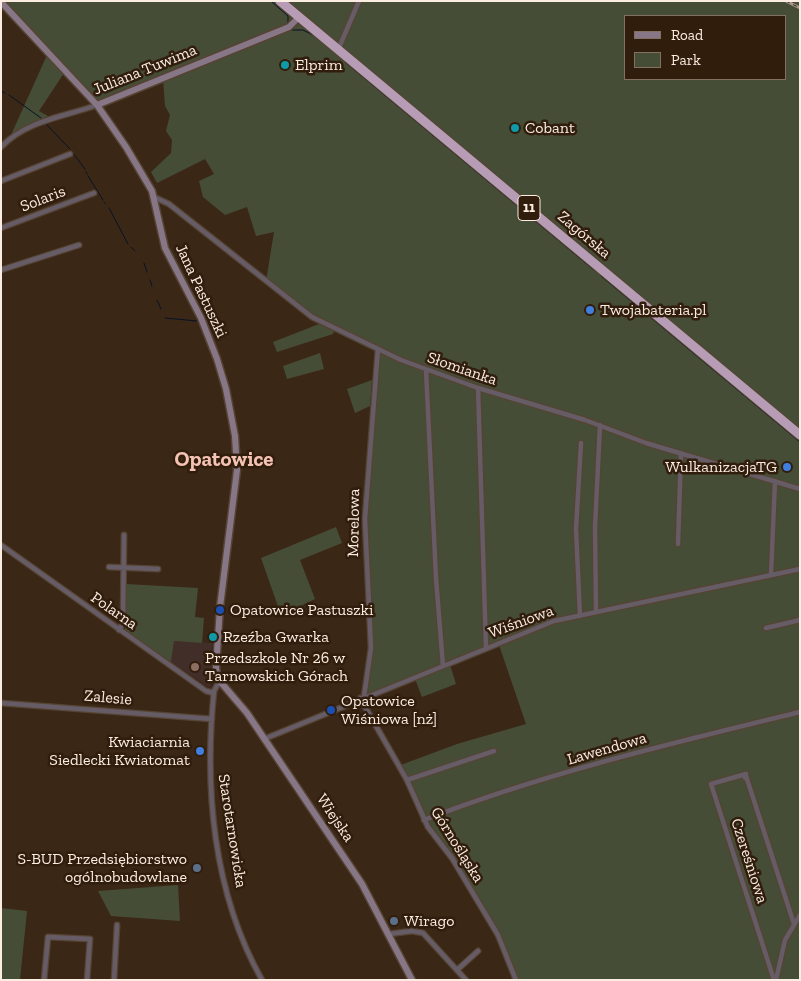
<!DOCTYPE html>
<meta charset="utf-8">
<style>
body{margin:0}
#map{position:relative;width:801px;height:981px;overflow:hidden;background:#3b2716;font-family:"Zilla Slab",serif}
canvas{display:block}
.frame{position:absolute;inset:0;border:2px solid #fbede2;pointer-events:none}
.legend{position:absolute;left:624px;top:15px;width:162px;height:65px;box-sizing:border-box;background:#311d0c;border:1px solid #827062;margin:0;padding:6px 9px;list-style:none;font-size:15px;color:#fbede2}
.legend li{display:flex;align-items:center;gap:10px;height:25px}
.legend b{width:25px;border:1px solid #827062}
</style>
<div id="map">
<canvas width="801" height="981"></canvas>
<div class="frame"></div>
<ul class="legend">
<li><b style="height:6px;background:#877686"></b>Road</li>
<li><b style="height:14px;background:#464d36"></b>Park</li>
</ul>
</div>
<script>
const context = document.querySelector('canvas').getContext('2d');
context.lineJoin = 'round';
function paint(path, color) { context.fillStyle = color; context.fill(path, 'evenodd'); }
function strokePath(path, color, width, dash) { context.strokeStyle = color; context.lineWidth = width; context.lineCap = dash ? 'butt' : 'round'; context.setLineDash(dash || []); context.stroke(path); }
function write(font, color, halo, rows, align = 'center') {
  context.font = font + ' "Zilla Slab",serif'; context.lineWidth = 5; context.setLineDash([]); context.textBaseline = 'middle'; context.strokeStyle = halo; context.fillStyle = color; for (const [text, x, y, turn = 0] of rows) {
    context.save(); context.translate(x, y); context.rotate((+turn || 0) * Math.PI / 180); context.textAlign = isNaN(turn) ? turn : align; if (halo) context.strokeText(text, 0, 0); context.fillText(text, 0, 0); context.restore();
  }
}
paint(new Path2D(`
 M174 641 212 643 210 688 171 662Z`), '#422e29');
paint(new Path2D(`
 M2 1H800V980H515L501 944 448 854 432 834 398 766 457 744 526 724 499 645 360 701 369 672 370 651 364 529 376 348 324 323 266 281 274 232 256 236 247 207 225 215 203 197 199 181 214 174 205 159 157 183 151 172 171 153 172 140 166 131 170 115 165 106 163 79 98 106ZM625 16H785V79H625Z
 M47 55 64 73 39 111 48 116 11 135Z
 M319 324 334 331 333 334 277 352 273 342Z
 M320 353 324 369 287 379 283 366Z
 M372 380 370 406 355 413 347 389Z
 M336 527 342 543 300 560 315 599 281 615 261 558Z
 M126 584 198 588 195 617 204 618 202 643 174 641 171 662 125 631Z
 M450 665 456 684 422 697 415 679Z
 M178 885 180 921 111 916 98 891Z
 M1 908 27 911 20 980H1Z`), '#464d36');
strokePath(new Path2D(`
 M271 1 288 16V23
 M291 30H303L313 35
 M345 62 594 270
 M1 91 5 93
 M9 95 41 118
 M47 125 70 149
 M72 152 85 169
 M86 172 87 174
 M88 176 103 200
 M104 202 106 204
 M109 208 128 244
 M131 247 135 251
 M144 263 147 272
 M601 276 800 442
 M150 280 152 286
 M157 300 161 309
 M165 318 197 321`), '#061327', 1);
const street = new Path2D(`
 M338 50 359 1
 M1 147C27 120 64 117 97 105
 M1 181 70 154
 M154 197 169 204 312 317 401 360 478 388 585 420 646 443 800 489
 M1 228 94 193
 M1 270 79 245
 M426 370 436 578 443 666
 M478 388 486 648
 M678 544 681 453
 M1 545 206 691 214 693
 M109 567 158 569
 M771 575 775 481
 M596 612 595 527 600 425
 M580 616 576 529 581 443
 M766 628 800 620
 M119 630 123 623 124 535
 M219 682 214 691C204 788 213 893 262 980
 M364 697 371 648 365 519 378 349
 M360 698 407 780 428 827 452 858 498 935 516 980
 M1 703 212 719
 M264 739 554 621 800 569
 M746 776 794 924
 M745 778 746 774 711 784 774 980
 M407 780 494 751
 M424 820C545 773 673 743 800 712
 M389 934 412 931 423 933 466 980
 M457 970 478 951
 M44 980 48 937 90 939 87 980
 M114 980 117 925
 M776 980 785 940 800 915`);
const secondary = new Path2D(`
 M1 2 97 105 126 147 152 191 165 248 201 318 217 359 226 389 235 436 237 470 220 607 216 668 218 679 247 713 362 884 412 980
 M97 105 289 27 299 17`);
const highway = new Path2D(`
 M280 1 800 435`);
strokePath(street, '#564333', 7);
strokePath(secondary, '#564333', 9);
strokePath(highway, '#564333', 11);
strokePath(street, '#665c66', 4.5);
strokePath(secondary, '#877686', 6);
strokePath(highway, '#b69db5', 9);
const rail = new Path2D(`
 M786 1 800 8`);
strokePath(rail, '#aa998c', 3);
strokePath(rail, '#311d0c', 1, [4]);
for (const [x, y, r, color] of [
 [285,65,5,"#0f9aa8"],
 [515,128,5,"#0f9aa8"],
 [590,310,5,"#3f7fe0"],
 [787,467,5,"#3f7fe0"],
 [220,610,5,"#1a4fb4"],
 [213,637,5,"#0f9aa8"],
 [195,667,5,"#8d6e63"],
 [331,710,5,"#1a4fb4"],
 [200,751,5,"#3f7fe0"],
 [197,868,5,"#5c6f8a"],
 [394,921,5,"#5c6f8a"]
]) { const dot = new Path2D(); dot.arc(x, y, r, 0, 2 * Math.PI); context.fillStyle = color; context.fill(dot); strokePath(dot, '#311d0c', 2); }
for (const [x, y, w] of [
 [529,208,22]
]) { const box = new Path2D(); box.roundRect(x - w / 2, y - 12.5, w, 25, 4); context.fillStyle = '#311d0c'; context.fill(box); strokePath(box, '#fbede2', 1); }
write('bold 15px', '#fbede2', null, [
 ["11",529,208]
]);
write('16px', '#fbede2', '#311d0c', [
 ["Elprim",295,65],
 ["Cobant",525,128],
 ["Twojabateria.pl",600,310],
 ["WulkanizacjaTG",777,467,"right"],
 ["Opatowice Pastuszki",230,610],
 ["Rzeźba Gwarka",223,637],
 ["Przedszkole Nr 26 w",205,658],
 ["Tarnowskich Górach",205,676],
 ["Opatowice",341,701],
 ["Wiśniowa [nż]",341,719],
 ["Kwiaciarnia",190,742,"right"],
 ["Siedlecki Kwiatomat",190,760,"right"],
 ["S-BUD Przedsiębiorstwo",187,859,"right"],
 ["ogólnobudowlane",187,877,"right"],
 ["Wirago",404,921]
], 'left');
write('16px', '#fbede2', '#311d0c', [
 ["Juliana Tuwima",145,70,-22],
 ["Solaris",43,199,-21],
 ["Zagórska",584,235,40],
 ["Jana Pastuszki",201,291,65],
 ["Słomianka",462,369,19],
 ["Morelowa",354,523,-89],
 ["Polarna",114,611,35],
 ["Wiśniowa",521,622,-20],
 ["Zalesie",108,698,5],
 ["Lawendowa",607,749,-16],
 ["Wiejska",335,818,56],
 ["Starotarnowicka",232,831,81],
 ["Górnośląska",457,845,58],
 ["Czereśniowa",749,861,72]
]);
write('bold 21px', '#f4c3b4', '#311d0c', [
 ["Opatowice",224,460]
]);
</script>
